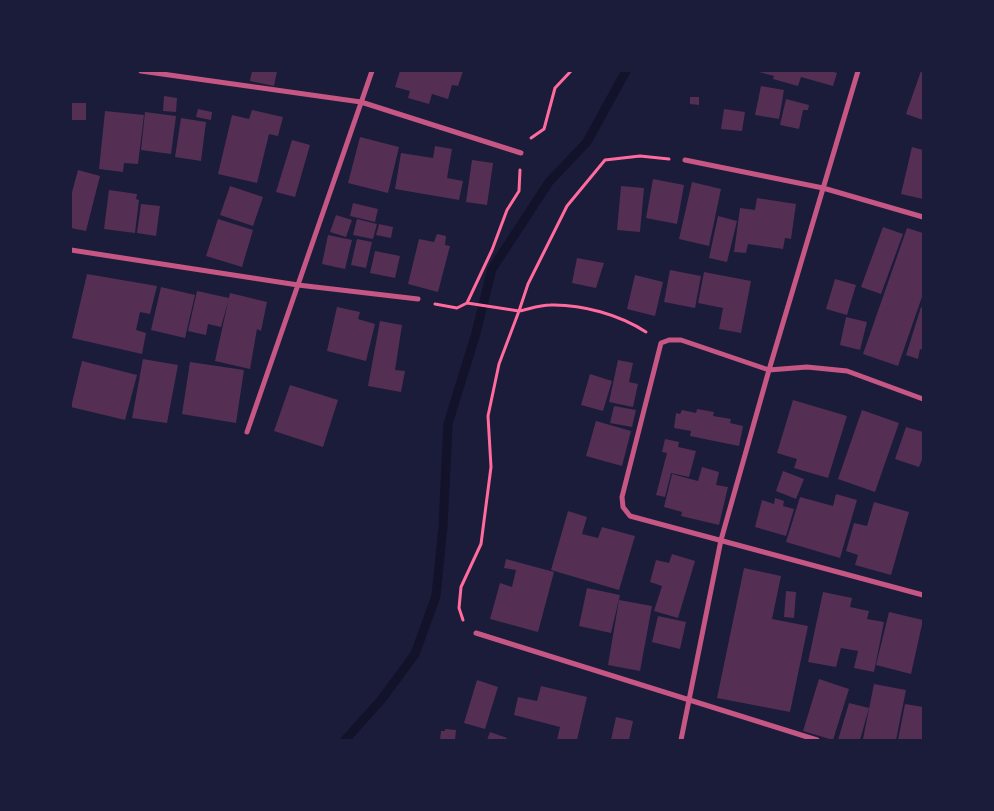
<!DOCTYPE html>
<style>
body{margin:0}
#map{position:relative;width:994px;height:811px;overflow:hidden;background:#1b1b3a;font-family:"Alegreya Sans",sans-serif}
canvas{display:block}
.frame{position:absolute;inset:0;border:72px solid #1b1b3a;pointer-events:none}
</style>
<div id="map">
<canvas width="994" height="811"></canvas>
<div class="frame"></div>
</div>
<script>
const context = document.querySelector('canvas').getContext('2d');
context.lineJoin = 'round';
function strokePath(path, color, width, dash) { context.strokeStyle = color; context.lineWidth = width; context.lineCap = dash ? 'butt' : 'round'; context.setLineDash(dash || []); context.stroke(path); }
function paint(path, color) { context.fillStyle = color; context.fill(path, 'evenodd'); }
strokePath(new Path2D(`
 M345 740 381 700 415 654 436 596 443 526 448 424 476 333 492 269 549 182 587 142 626 71`), '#12122b', 9);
paint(new Path2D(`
 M252 71H277L274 86 250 81Z
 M400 71H463L458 86 452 85 448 99 432 94 429 104 408 98 410 91 395 87Z
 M830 71 837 73 833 86 801 77 798 86 773 79 774 76 759 72Z
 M921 71H923V120L906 114Z
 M761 86 784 90 779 119 755 115Z
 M164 96 177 98 176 112 163 111Z
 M690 97H699V105L690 104Z
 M786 99 809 105 808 110H803L799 129 780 125Z
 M71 103H86V120H71Z
 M198 109 212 112 211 120 196 117Z
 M724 109 745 112 742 131 721 129Z
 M252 110 283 117 278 136 269 134 257 183 218 174 232 115 249 119Z
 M105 111 144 115 138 164 124 163 123 172 99 169Z
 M145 112 176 116 171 154 141 150Z
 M181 118 206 122 201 161 175 157Z
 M360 137 399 147 388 193 348 183Z
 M292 140 310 145 295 197 276 192Z
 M435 146 452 149 447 178 463 181 459 200 395 189 401 153 433 158Z
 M912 147 923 150V199L901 194Z
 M472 160 493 163 487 205 466 202Z
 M78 170 100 176 86 231 71 228V196Z
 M653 179 684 185 677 224 646 218Z
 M692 182 721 189 709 246 679 239Z
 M230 186 263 197 253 226 220 215Z
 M621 186 644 188 640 232 617 230Z
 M109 190 137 194 136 199 139 200 135 233 104 229Z
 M757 198 796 204 791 239 785 238 783 249 748 244 746 253 734 252 740 208 755 210Z
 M353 203 378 209 375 222 350 216Z
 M141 204 160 206 156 236 137 233Z
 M336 215 352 220 346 237 330 232Z
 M718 216 737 221 727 262 709 258Z
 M218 219 253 230 242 267 206 256Z
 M357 219 377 224 373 239 353 235Z
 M379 224 393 227 391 238 376 235Z
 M883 227 903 234 881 294 861 287Z
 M907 228 923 233V294L898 366 863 354Z
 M437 234 446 236 445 245 450 246 438 292 408 284 419 239 434 242Z
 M328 235 352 240 345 269 322 264Z
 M357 239 372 242 366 268 351 265Z
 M375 251 400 256 395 278 370 273Z
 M577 258 604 263 596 288 572 283Z
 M670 270 701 276 695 308 664 302Z
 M704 272 751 281 741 333 719 329 723 308 698 303Z
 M87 274 157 286 150 314 140 312 136 330 146 333 142 354 72 338Z
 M635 275 663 282 655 316 627 309Z
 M835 279 856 285 847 315 826 309Z
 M161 287 195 295 185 338 151 330Z
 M197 291 229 298 221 327 208 324 206 335 188 331Z
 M230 293 267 302 261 331 257 329 250 369 215 361Z
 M337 307 360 312 358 319 375 324 366 361 327 351Z
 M921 307 923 308V350L920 349 918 359 906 355Z
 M846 317 867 322 860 350 840 345Z
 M380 321 402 325 395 370 405 371 401 392 368 386Z
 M143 359 178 365 167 423 132 418Z
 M618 360 633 363 629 382 638 384 633 407 609 402Z
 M82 361 137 375 125 420 71 407Z
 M190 362 244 370 236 423 182 414Z
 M590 374 612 381 603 411 581 405Z
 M290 385 338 400 323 447 274 431Z
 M793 400 847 416 828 478 794 468 797 459 777 453Z
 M614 406 636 410 632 427 610 423Z
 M697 409 714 412 713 416 731 419 730 423 743 426 739 446 690 436 691 431 674 428 676 413 680 414 682 410 696 413Z
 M862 410 899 423 875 492 838 479Z
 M596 421 631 431 622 466 586 456Z
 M906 427 923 432V457L919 467 895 459Z
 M665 439 679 442 678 447 696 451 689 477 671 473 665 497 656 495 667 453 662 452Z
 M702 467 719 472 716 485 728 487 719 525 681 516 682 512 664 507 672 474 698 481Z
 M783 471 804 479 796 499 776 491Z
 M836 494 857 500 840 558 786 542 800 497 833 506Z
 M775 498 784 501 783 506 794 509 786 536 755 527 762 500 774 504Z
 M874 502 909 512 891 575 855 565 858 555 846 551 854 523 867 526Z
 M568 511 587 517 582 534 598 538 602 527 635 536 619 590 551 570Z
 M672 554 695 561 678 618 654 611 662 586 650 582 656 560 669 563Z
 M506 559 554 572 538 632 490 619 500 583 512 587 516 570 504 568Z
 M744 568 781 576 772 619 808 626 790 712 717 698Z
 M587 588 620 595 611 633 579 626Z
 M786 591 796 592 794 618 784 617Z
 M823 592 852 598 850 607 869 611 867 619 884 622 874 672 854 668 858 651 841 648 836 667 808 662Z
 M619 600 652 606 640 671 608 665Z
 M889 612 923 620 911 674 876 665Z
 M658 616 686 622 680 649 652 642Z
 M819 679 849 689 833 740 803 731Z
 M477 680 498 687 485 729 464 723Z
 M874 684 906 690 896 740 863 739Z
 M541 686 587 697 577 740H557L560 727 514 715 518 697 537 701Z
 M849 703 869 708 860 740H838Z
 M905 704 923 707V740H898Z
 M616 717 633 721 629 740H611Z
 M445 729 456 730 455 740H440L441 731H445Z
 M490 732 507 738 506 740H487Z`), '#542f53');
strokePath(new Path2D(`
 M531 138 544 129 555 88 571 71
 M467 303 519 311 528 284 567 206 605 160 640 156 669 159
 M435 304 457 308 467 303 492 250 507 210 519 191 520 170
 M463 620 459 608 461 587 481 544 491 467 488 416 499 364 519 311C529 309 540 305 550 305 582 304 620 315 646 332`), '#ff6b9d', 3);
strokePath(new Path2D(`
 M141 71 361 102 521 153
 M858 71 769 370 681 340H669L661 343 622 497 623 507 630 516 923 595
 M685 160 823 188 923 217
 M71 250 298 285 418 299
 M247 432 372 71
 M476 633 817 740
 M681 740 721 540 769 370 807 367 847 371 923 399`), '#c65784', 5);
</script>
